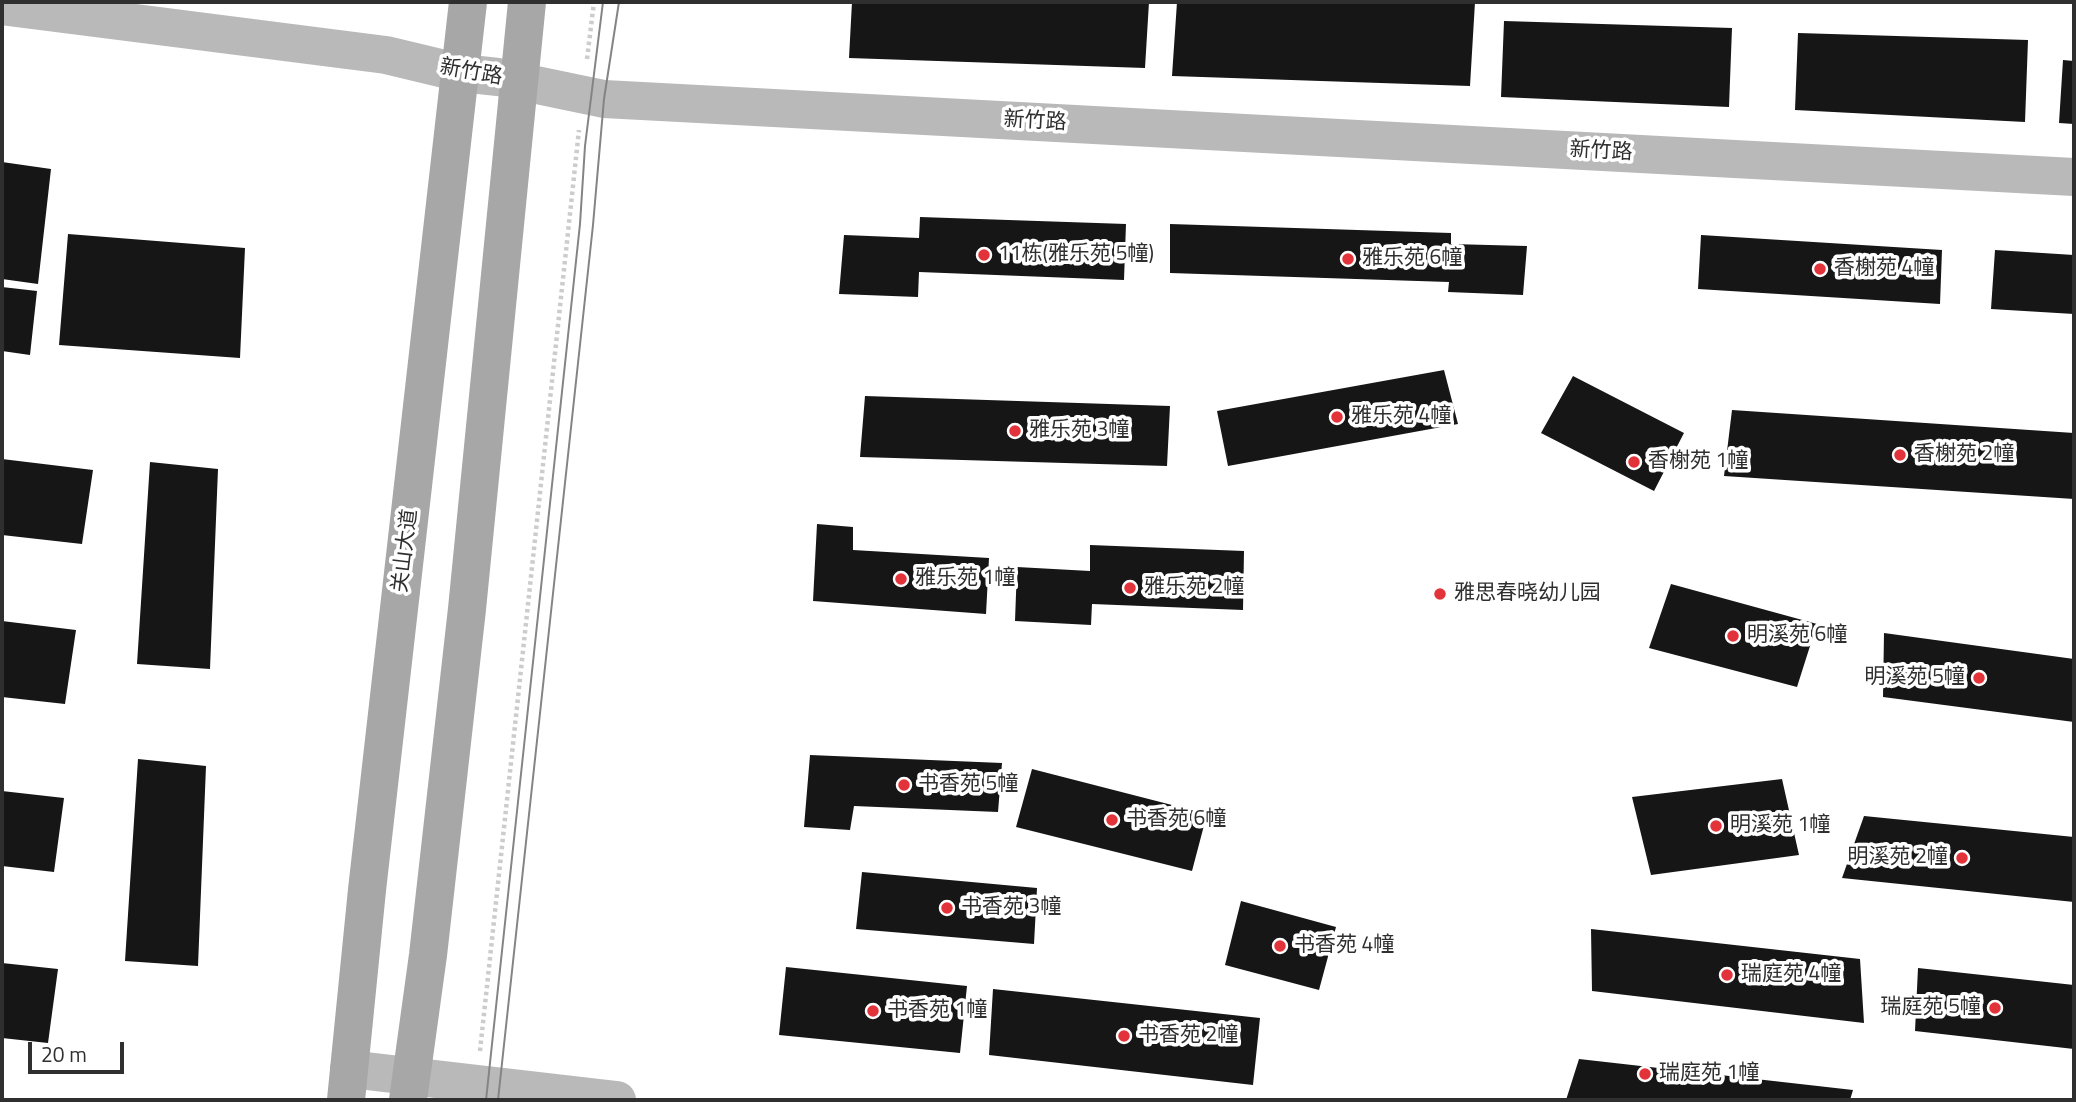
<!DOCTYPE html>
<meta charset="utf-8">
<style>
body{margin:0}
#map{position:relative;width:2076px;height:1102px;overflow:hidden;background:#fff;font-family:"Titillium Web",sans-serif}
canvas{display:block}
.frame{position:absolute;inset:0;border:4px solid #2f2f2f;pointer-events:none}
.scale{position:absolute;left:28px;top:1042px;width:96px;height:32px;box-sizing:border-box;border:4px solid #2f2f2f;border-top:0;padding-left:9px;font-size:21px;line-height:24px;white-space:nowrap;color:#2f2f2f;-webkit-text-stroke:5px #fff;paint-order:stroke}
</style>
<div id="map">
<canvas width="2076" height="1102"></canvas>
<div class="frame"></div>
<div class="scale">20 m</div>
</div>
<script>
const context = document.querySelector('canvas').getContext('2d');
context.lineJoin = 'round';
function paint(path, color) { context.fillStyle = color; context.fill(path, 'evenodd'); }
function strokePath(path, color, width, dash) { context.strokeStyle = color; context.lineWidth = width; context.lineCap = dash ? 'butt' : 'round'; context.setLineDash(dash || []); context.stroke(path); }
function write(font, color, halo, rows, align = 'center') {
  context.font = font + ' "Titillium Web","Noto Sans SC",sans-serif'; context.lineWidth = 7; context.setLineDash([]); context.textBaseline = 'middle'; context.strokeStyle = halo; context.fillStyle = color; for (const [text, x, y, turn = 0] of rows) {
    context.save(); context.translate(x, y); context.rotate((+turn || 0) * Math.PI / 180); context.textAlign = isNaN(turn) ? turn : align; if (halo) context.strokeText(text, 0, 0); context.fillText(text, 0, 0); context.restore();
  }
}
paint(new Path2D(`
 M852 2H1149L1145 68 849 58Z
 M1177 2H1475L1470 86 1172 76Z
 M1504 21 1732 28 1729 107 1501 97Z
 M1798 33 2028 40 2025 122 1795 110Z
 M2063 60 2074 61V124L2059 123Z
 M2 162 51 169 38 284 2 279Z
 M920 217 1126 224 1124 280 919 272 918 297 839 294 844 235 919 238Z
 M1170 224 1451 233V244L1527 246 1523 295 1448 292 1449 282 1170 273Z
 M68 234 245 248 240 358 59 345Z
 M1701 235 1942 250 1940 304 1698 289Z
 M1995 250 2074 255V314L1991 309Z
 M2 287 37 291 30 355 2 351Z
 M1444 370 1458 424 1228 466 1217 411Z
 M1573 376 1684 433 1654 491 1541 433Z
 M865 396 1170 406 1167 466 860 457Z
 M1732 410 2074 433V499L1724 476Z
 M2 459 93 470 82 544 2 535Z
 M150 462 218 469 210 669 137 664Z
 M817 524 853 527V550L989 558 986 614 813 601Z
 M1090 545 1244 551 1243 610 1092 604 1091 625 1015 621 1017 567 1090 571Z
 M1671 584 1817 624 1797 687 1649 648Z
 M2 621 76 630 65 704 2 697Z
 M1884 633 2074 659V722L1883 697Z
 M810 755 1002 763 998 812 854 806 850 830 804 827Z
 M138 759 206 766 198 966 125 961Z
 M1032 769 1207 814 1192 871 1016 827Z
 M1782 779 1799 855 1651 875 1632 797Z
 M2 791 64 798 54 872 2 866Z
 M1864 816 2074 837V902L1842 878Z
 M862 872 1037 888 1034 944 856 929Z
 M1241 901 1336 927 1319 990 1225 965Z
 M1591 929 1860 959 1864 1023 1592 991Z
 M2 963 58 969 48 1043 2 1038Z
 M786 967 967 986 960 1053 779 1035Z
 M1918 968 2074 985V1049L1915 1031Z
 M993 989 1260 1018 1253 1085 989 1055Z
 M1579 1059 1853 1090 1850 1100H1566Z`), '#161616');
strokePath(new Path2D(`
 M587 59 594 2
 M480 1051 579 130`), '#ccc', 4.5, [3.5, 3.5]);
strokePath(new Path2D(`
 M2 6 386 55 461 73 498 77 604 99 2074 177
 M349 1069 617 1100`), '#b9b9b9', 38);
strokePath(new Path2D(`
 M346 1100 367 890 468 2
 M408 1100 428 955 467 609 527 2`), '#a7a7a7', 38);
strokePath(new Path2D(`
 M486 1100 580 224 585 146 603 2
 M498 1100 593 225 604 99 619 2`), '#848484', 2);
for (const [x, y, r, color] of [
 [984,255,7,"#e3333a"],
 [1348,259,7,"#e3333a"],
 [1820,269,7,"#e3333a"],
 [1337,417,7,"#e3333a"],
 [1015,431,7,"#e3333a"],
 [1900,455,7,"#e3333a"],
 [1634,462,7,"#e3333a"],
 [901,579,7,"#e3333a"],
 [1130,588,7,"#e3333a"],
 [1440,594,7,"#e3333a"],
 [1733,636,7,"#e3333a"],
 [1979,678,7,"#e3333a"],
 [904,785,7,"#e3333a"],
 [1112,820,7,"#e3333a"],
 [1716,826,7,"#e3333a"],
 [1962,858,7,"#e3333a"],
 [947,908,7,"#e3333a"],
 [1280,946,7,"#e3333a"],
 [1727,975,7,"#e3333a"],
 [1995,1008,7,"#e3333a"],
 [873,1011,7,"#e3333a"],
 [1124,1036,7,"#e3333a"],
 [1645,1074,7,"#e3333a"]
]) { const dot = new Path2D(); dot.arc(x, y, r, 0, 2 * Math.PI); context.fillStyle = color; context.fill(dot); strokePath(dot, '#fff', 2.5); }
write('21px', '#2f2f2f', '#fff', [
 ["新竹路",471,73,10],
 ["新竹路",1035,122,3],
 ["新竹路",1601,152,3],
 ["关山大道",406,551,-83]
]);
write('21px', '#2f2f2f', '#fff', [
 ["11栋(雅乐苑 5幢)",998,255],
 ["雅乐苑 6幢",1362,259],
 ["香榭苑 4幢",1834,269],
 ["雅乐苑 4幢",1351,417],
 ["雅乐苑 3幢",1029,431],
 ["香榭苑 2幢",1914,455],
 ["香榭苑 1幢",1648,462],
 ["雅乐苑 1幢",915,579],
 ["雅乐苑 2幢",1144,588],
 ["雅思春晓幼儿园",1454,594],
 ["明溪苑 6幢",1747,636],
 ["明溪苑 5幢",1965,678,"right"],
 ["书香苑 5幢",918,785],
 ["书香苑 6幢",1126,820],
 ["明溪苑 1幢",1730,826],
 ["明溪苑 2幢",1948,858,"right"],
 ["书香苑 3幢",961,908],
 ["书香苑 4幢",1294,946],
 ["瑞庭苑 4幢",1741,975],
 ["瑞庭苑 5幢",1981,1008,"right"],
 ["书香苑 1幢",887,1011],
 ["书香苑 2幢",1138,1036],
 ["瑞庭苑 1幢",1659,1074]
], 'left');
</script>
